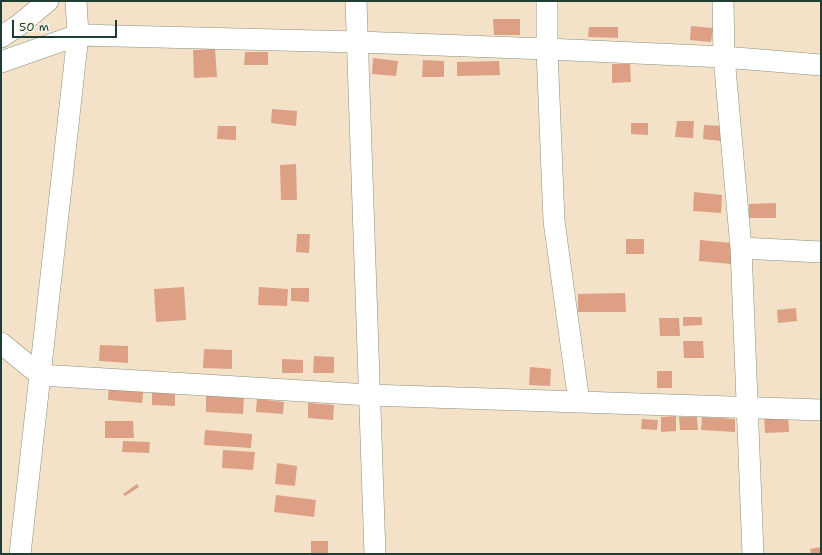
<!DOCTYPE html>
<style>
body{margin:0}
#map{position:relative;width:822px;height:555px;overflow:hidden;background:#f3e2c8;font-family:"Shantell Sans",sans-serif}
canvas{display:block}
.frame{position:absolute;inset:0;border:2px solid #1f3d34;pointer-events:none}
.scale{position:absolute;left:12px;top:20px;width:105px;height:18px;box-sizing:border-box;border:2px solid #1f3d34;border-top:0;padding-left:5px;font-size:12px;line-height:14px;white-space:nowrap;color:#1f3d34;-webkit-text-stroke:3px #f7f3e8;paint-order:stroke}
</style>
<div id="map">
<canvas width="822" height="555"></canvas>
<div class="frame"></div>
<div class="scale">50 m</div>
</div>
<script>
const context = document.querySelector('canvas').getContext('2d');
context.lineJoin = 'round';
function paint(path, color) { context.fillStyle = color; context.fill(path, 'evenodd'); }
function strokePath(path, color, width, dash) { context.strokeStyle = color; context.lineWidth = width; context.lineCap = dash ? 'butt' : 'round'; context.setLineDash(dash || []); context.stroke(path); }
paint(new Path2D(`
 M493 19H520V35H494Z
 M691 26 713 28 711 42 690 40Z
 M589 27H618V38L588 37Z
 M215 49 217 77 194 78 193 50Z
 M245 52H268V65H244Z
 M373 58 398 61 396 76 372 74Z
 M423 60 444 61V77H422Z
 M499 61 500 75 457 76V62Z
 M612 64H630L631 82 612 83Z
 M272 109 297 111 296 126 271 123Z
 M677 121H694L693 138 675 137Z
 M631 123H648V135L631 134Z
 M704 125 722 126 721 141 703 139Z
 M218 126H236V140L217 139Z
 M296 164 297 200H281L280 165Z
 M694 192 722 195 721 213 693 211Z
 M776 203V218H749V204Z
 M297 234H310L309 253 296 252Z
 M626 239H644V254H626Z
 M700 240 732 243 731 264 699 261Z
 M184 287 186 320 156 322 154 289Z
 M259 287 288 289 287 306 258 305Z
 M291 288H309V302L291 301Z
 M625 293 626 312H578V294Z
 M796 308 797 321 778 323 777 310Z
 M683 317H702V325L683 326Z
 M659 318H679L680 336H660Z
 M683 341H703L704 358H684Z
 M100 345 128 346V363L99 361Z
 M204 349 232 350V369L203 368Z
 M314 356 334 357V373H313Z
 M282 359 303 360V373H282Z
 M530 367 551 369 550 386 529 385Z
 M657 371H672V388H657Z
 M109 384 144 387 142 403 108 400Z
 M152 390 175 391V406L152 405Z
 M206 395 244 397 243 414 206 412Z
 M257 399 284 402 283 414 256 412Z
 M308 403 334 405 333 420 308 418Z
 M764 414H788L789 432 765 433Z
 M676 416V431L661 432V417Z
 M679 417H697L698 430H680Z
 M702 417 735 419V432L701 430Z
 M642 419 658 420 657 430 641 429Z
 M105 421H133L134 438H105Z
 M205 430 252 434 251 448 204 445Z
 M123 441 150 442 149 453 122 452Z
 M223 450 255 452 253 470 222 468Z
 M277 463 297 466 295 486 275 484Z
 M137 484 139 487 125 496 123 494Z
 M276 495 316 500 314 517 274 512Z
 M311 541H328V554H311Z
 M821 547V554H811L810 549Z`), '#dda085');
const minor = new Path2D(`
 M356 1 375 554
 M547 1V49L554 221 579 402
 M723 1 724 57 741 248 753 554
 M1 37 19 25 48 1
 M1 62 78 35 358 42 547 49 724 57 821 65
 M741 248 821 252
 M1 343 40 375 369 395 821 410
 M20 554 78 35 76 1`);
strokePath(minor, '#89907e', 22);
strokePath(minor, '#fff', 21);
</script>
